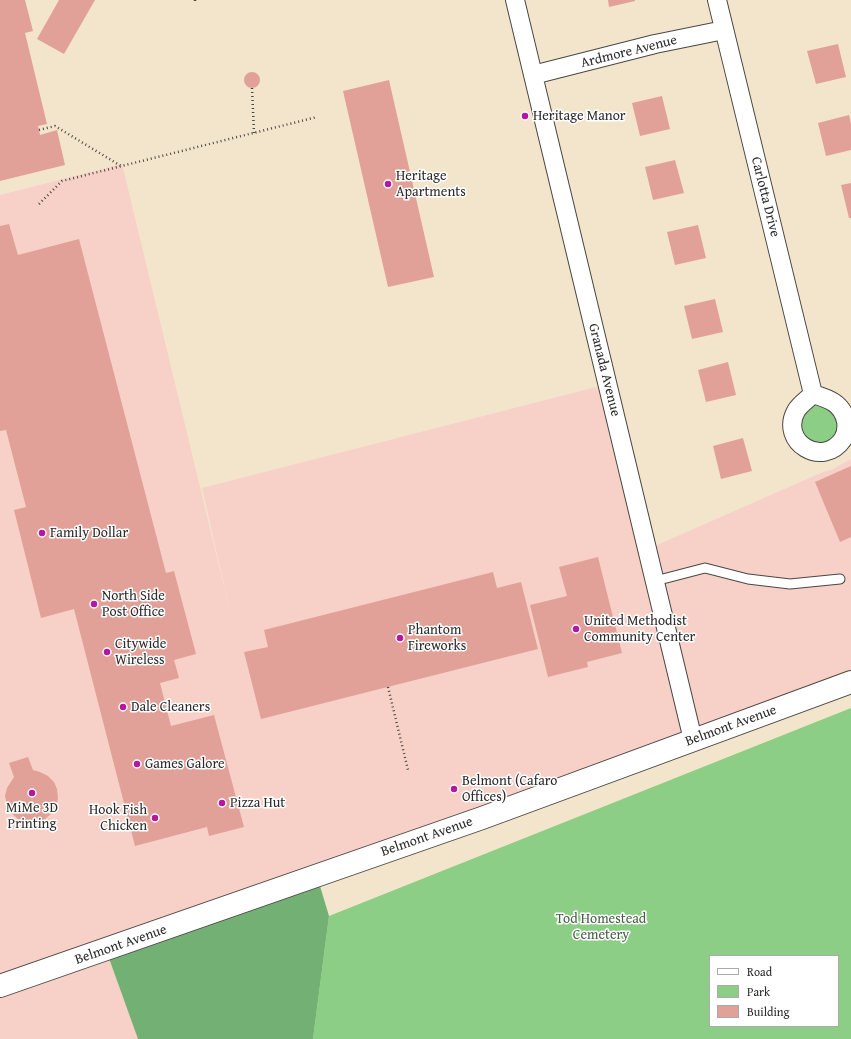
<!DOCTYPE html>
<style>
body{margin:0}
#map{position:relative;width:851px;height:1039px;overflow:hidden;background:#f3e5cc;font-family:"Gentium Book Plus",serif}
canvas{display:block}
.legend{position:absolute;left:709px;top:955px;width:130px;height:72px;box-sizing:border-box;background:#fff;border:1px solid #aaa;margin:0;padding:5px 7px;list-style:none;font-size:12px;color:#2b2b2b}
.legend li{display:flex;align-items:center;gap:8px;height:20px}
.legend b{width:20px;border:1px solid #aaa}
</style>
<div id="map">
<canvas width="851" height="1039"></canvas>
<ul class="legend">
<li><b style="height:5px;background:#fff"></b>Road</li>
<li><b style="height:11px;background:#8dce86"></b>Park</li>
<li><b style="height:11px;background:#e2a198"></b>Building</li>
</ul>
</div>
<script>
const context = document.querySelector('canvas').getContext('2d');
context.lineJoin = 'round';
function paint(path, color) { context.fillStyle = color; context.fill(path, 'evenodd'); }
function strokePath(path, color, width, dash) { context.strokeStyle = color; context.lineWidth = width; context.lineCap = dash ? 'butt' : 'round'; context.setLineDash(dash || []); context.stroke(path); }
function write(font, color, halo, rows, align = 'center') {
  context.font = font + ' "Gentium Book Plus",serif'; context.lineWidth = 3; context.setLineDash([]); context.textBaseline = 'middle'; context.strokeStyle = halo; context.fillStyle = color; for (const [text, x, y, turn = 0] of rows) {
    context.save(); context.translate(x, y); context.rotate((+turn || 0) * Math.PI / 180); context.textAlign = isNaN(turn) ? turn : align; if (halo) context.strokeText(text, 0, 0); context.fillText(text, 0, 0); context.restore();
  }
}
paint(new Path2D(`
 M122 164 230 611 202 488 608 384 648 549 823 472 831 470 851 459V682L106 950 138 1039H0V195Z`), '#f7d1c7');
paint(new Path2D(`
 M826 399 845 435 807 450 796 410Z
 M851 708V1039H313L329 916ZM710 956H838V1026H710Z`), '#8dce86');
paint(new Path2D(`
 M317 876 329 916 313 1039H138L106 950Z`), '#72b173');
paint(new Path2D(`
 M0 0H25L33 31 25 33 47 124 38 126 40 135 57 130 65 165 0 181Z
 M59 0H95L64 54 37 39Z
 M608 0H635V1L609 7Z
 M838 44 846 77 816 84 807 51Z
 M244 80a8 8 0 1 1 16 0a8 8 0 1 1-16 0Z
 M389 80 434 277 388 287 343 91Z
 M662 96 670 129 640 136 632 103Z
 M849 115 851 124V150L826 156 818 123Z
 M675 160 684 193 653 200 645 167Z
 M851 183V218H849L841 185Z
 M9 224 18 255 79 239 166 573 174 571 196 654 174 660 179 678 160 683 171 726 214 715 244 827 209 836 207 827 135 846 74 609 41 618 14 510 26 507 6 430 0 431V226Z
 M698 225 706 258 675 265 667 232Z
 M715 299 723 332 692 339 684 306Z
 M728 362 736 395 706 402 698 370Z
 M743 438 752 471 721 479 713 446Z
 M851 466V537L840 542 815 482Z
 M598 557 622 653 587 662 588 667 548 677 530 605 567 596 559 567Z
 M493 572 497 588 521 582 538 649 261 719 244 652 268 647 264 630Z
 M28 757 33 770 40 772 48 776 54 782 57 789 58 798 56 807 51 814 44 820 36 823H26L18 819 11 813 7 805 5 796 7 788 14 777 9 763Z`), '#e2a198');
const service = new Path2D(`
 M655 581 705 568 748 579 790 584 840 579`);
const minor = new Path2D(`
 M515 0 693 740
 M717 0 813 394
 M533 75 655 44 724 30
 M813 394C829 399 842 403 846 421 847 427 846 434 843 439 823 469 779 442 796 411 799 405 808 399 813 394Z`);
const secondary = new Path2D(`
 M0 986 482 818 851 682`);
strokePath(service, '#494743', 11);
strokePath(minor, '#494743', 20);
strokePath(secondary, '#494743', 24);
strokePath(new Path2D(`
 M195 1V0
 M252 88 254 133
 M39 130 55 126 121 166
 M39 204 62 181 317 117
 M388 687 408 770`), '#494743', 2.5, [1, 3]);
strokePath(service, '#fff', 9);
strokePath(minor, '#fff', 18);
strokePath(secondary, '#fff', 22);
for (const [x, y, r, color] of [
 [525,116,4,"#b5179e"],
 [388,184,4,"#b5179e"],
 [42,533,4,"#b5179e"],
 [94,604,4,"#b5179e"],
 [576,629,4,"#b5179e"],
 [400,638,4,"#b5179e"],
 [107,652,4,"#b5179e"],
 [123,707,4,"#b5179e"],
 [137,764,4,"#b5179e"],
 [454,789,4,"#b5179e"],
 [32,793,4,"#b5179e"],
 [222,803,4,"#b5179e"],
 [155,818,4,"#b5179e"]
]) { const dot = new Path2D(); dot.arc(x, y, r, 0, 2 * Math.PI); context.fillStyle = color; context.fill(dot); strokePath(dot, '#fff', 1.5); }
write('14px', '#2b2b2b', '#fff', [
 ["Ardmore Avenue",629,52,-14],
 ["Carlotta Drive",765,197,76],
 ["Granada Avenue",604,370,76],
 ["Belmont Avenue",731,726,-20],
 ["Belmont Avenue",427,837,-19],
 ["Belmont Avenue",121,945,-19]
]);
write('14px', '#2b2b2b', '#fff', [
 ["Heritage Manor",533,116],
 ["Heritage",396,176],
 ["Apartments",396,192],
 ["Family Dollar",50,533],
 ["North Side",102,596],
 ["Post Office",102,612],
 ["United Methodist",584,621],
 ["Community Center",584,637],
 ["Phantom",408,630],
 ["Fireworks",408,646],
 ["Citywide",115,644],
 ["Wireless",115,660],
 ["Dale Cleaners",131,707],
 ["Games Galore",145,764],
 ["Belmont (Cafaro",462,781],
 ["Offices)",462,797],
 ["Pizza Hut",230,803],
 ["MiMe 3D",32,808,"center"],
 ["Printing",32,824,"center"],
 ["Hook Fish",147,810,"right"],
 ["Chicken",147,826,"right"]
], 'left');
write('14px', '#485c46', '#fff', [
 ["Tod Homestead",601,919],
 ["Cemetery",601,935]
]);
</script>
